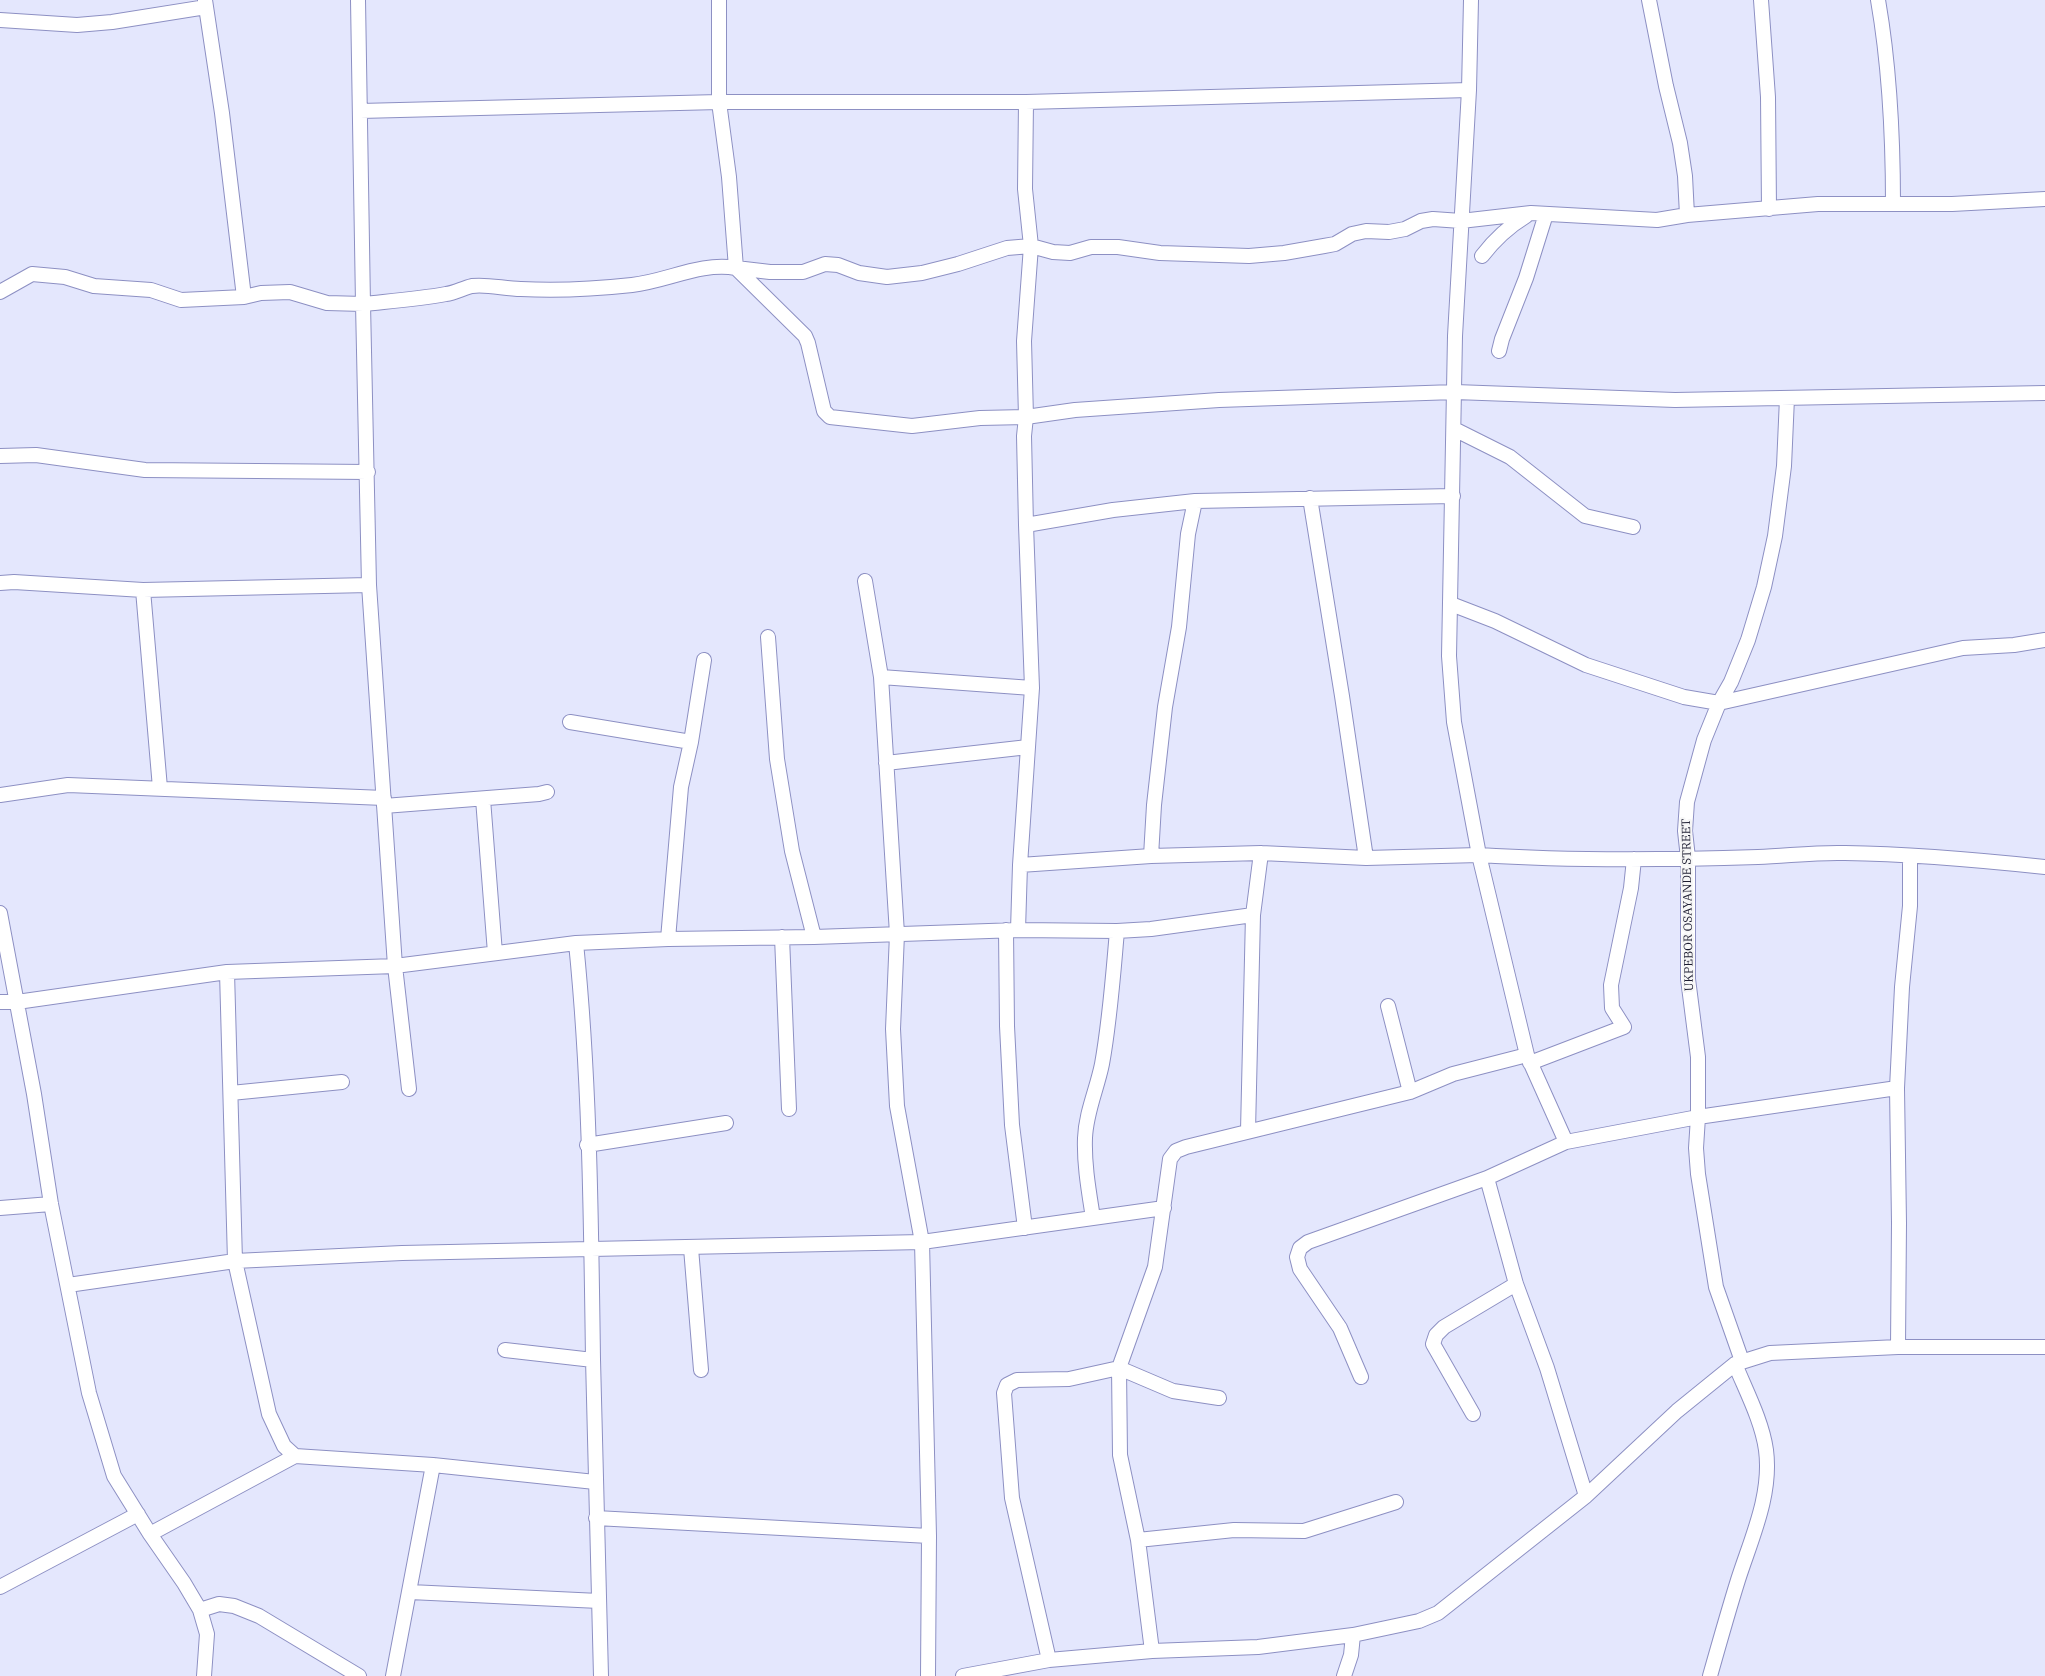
<!DOCTYPE html>
<style>
body{margin:0}
canvas{display:block;background:#e4e7fd}
</style>
<canvas width="2045" height="1676"></canvas>
<script>
const context = document.querySelector('canvas').getContext('2d');
context.lineJoin = 'round';
function strokePath(path, color, width, dash) { context.strokeStyle = color; context.lineWidth = width; context.lineCap = dash ? 'butt' : 'round'; context.setLineDash(dash || []); context.stroke(path); }
function write(font, color, halo, rows, align = 'center') {
  context.font = font + ' "IBM Plex Serif",serif'; context.lineWidth = 4; context.setLineDash([]); context.textBaseline = 'middle'; context.strokeStyle = halo; context.fillStyle = color; for (const [text, x, y, turn = 0] of rows) {
    context.save(); context.translate(x, y); context.rotate((+turn || 0) * Math.PI / 180); context.textAlign = isNaN(turn) ? turn : align; if (halo) context.strokeText(text, 0, 0); context.fillText(text, 0, 0); context.restore();
  }
}
const minor = new Path2D(`
 M205 0 222 113 244 297 261 293 290 292 327 303 363 304 358 0
 M1471 0 1469 90 1455 336 1449 656 1454 722 1479 855C1571 861 1665 860 1758 857 1787 856 1816 852 1845 853 1912 854 1979 860 2045 867
 M1761 0 1768 97 1769 209
 M1878 0C1890 69 1893 134 1893 204
 M0 20 77 25 112 22 206 7
 M360 111 719 102H1026L1469 90
 M1687 215 1818 204H1952L2045 199
 M1482 256C1495 239 1508 227 1526 216
 M736 268 770 272H803L825 264 838 265 859 273 887 277 922 273 958 264 1007 248 1031 246 1053 252 1070 253 1091 247H1118L1160 253 1249 256 1284 253 1324 246 1335 244 1352 234 1366 231 1389 232 1405 229 1421 221 1433 219 1461 221 1531 213 1657 220 1687 215 1685 176 1680 143 1666 86 1649 0
 M736 268 805 336 808 343 824 411 830 417 912 426 980 418 1026 417 1024 341 1031 246 1025 189 1026 102
 M0 292 32 274 65 277 94 286 151 290 181 300 244 297
 M1499 351 1502 339 1526 278 1546 214
 M1454 429 1510 457 1585 516 1633 527
 M0 456 36 455 145 470 368 472
 M1310 498 1342 696 1366 858
 M1026 525 1113 510 1195 501 1453 496
 M865 581 881 677 897 934 893 1029 897 1106 922 1242 929 1536 928 1676
 M0 583 14 582 143 590 369 585
 M143 590 160 788
 M1451 604 1495 621 1586 665 1684 697 1719 703 1963 648 2014 645 2045 640
 M768 637 777 759 792 851 814 937
 M881 677 1032 688
 M570 722 691 742
 M886 763 1028 747
 M0 795 68 785 384 798
 M483 799 495 953
 M384 806 539 794 547 792
 M1151 856 1154 805 1165 707 1179 627 1188 534 1195 501
 M1910 856V906L1902 987 1897 1088 1899 1223 1898 1347H2045
 M1020 865 1032 688 1026 525 1024 436 1026 417 1075 410 1219 400 1455 392 1675 400 2045 393
 M0 913 34 1094 51 1204 89 1393 114 1476 150 1534 184 1583 200 1610 207 1634 204 1676
 M1006 930 1007 1026 1012 1125 1025 1228
 M1018 930 1020 865 1151 856 1261 853 1366 858 1479 855 1527 1055 1566 1142
 M782 937 789 1109
 M668 939 681 787 691 742 704 660
 M576 943C590 1081 591 1220 593 1359 595 1464 598 1570 601 1676
 M227 972 235 1261 269 1414 284 1446 295 1456
 M0 1002H17L227 972 395 966 369 585 363 304C391 301 419 299 446 294 455 293 463 288 472 286 488 284 505 289 521 289 558 291 595 289 632 285 668 281 700 262 736 268L729 177 719 102V0
 M1388 1006 1410 1092
 M1530 1063 1624 1027 1612 1008 1611 985 1631 888 1634 859
 M1897 1088 1698 1117 1566 1142 1487 1178 1516 1284 1547 1368 1586 1496 1677 1411 1735 1364 1770 1353 1898 1347
 M409 1089 395 966 576 943 668 939 814 937 1018 930 1117 931 1151 929 1253 915
 M231 1093 342 1082
 M1248 1131 1253 915 1261 853
 M587 1145 726 1123
 M0 1208 51 1204
 M1093 1218C1089 1192 1084 1165 1085 1138 1086 1112 1097 1089 1102 1064 1110 1020 1113 976 1117 931
 M691 1248 701 1370
 M68 1285 235 1261 402 1253 922 1242 1164 1208
 M505 1350 593 1360
 M1742 1361 1716 1287 1698 1174 1696 1148 1698 1117V1057L1688 979V858L1685 831 1687 802 1704 740 1719 703 1731 682 1748 640 1764 587 1775 536 1784 466 1787 398
 M1361 1377 1340 1328 1300 1269 1297 1257 1300 1248 1308 1242 1487 1178
 M1473 1414 1433 1344 1436 1335 1444 1327 1516 1284
 M596 1518 929 1536
 M150 1534 295 1456 433 1465 595 1482
 M1138 1540 1234 1530 1304 1531 1396 1502
 M0 1587 138 1514
 M410 1592 599 1601
 M200 1610 219 1604 234 1606 259 1616 359 1676
 M1152 1651 1138 1540 1120 1455 1119 1368 1155 1267 1170 1159 1176 1151 1186 1147 1410 1092 1453 1074 1527 1055
 M1049 1660 1012 1498 1004 1393 1007 1385 1017 1380 1069 1379 1119 1368 1173 1391 1219 1398
 M393 1676 433 1465
 M963 1676 1049 1660 1152 1651 1258 1647 1353 1635
 M1344 1676 1351 1655 1353 1635 1419 1621 1438 1613 1586 1496
 M1710 1676C1719 1644 1728 1612 1738 1580 1751 1539 1772 1495 1766 1450 1762 1421 1746 1391 1735 1364`);
strokePath(minor, '#8d90c3', 16);
strokePath(minor, '#fff', 14);
write('12px', '#1b1b2f', '#f6f6f6', [
 ["UKPEBOR OSAYANDE STREET",1688,905,-91]
]);
</script>
